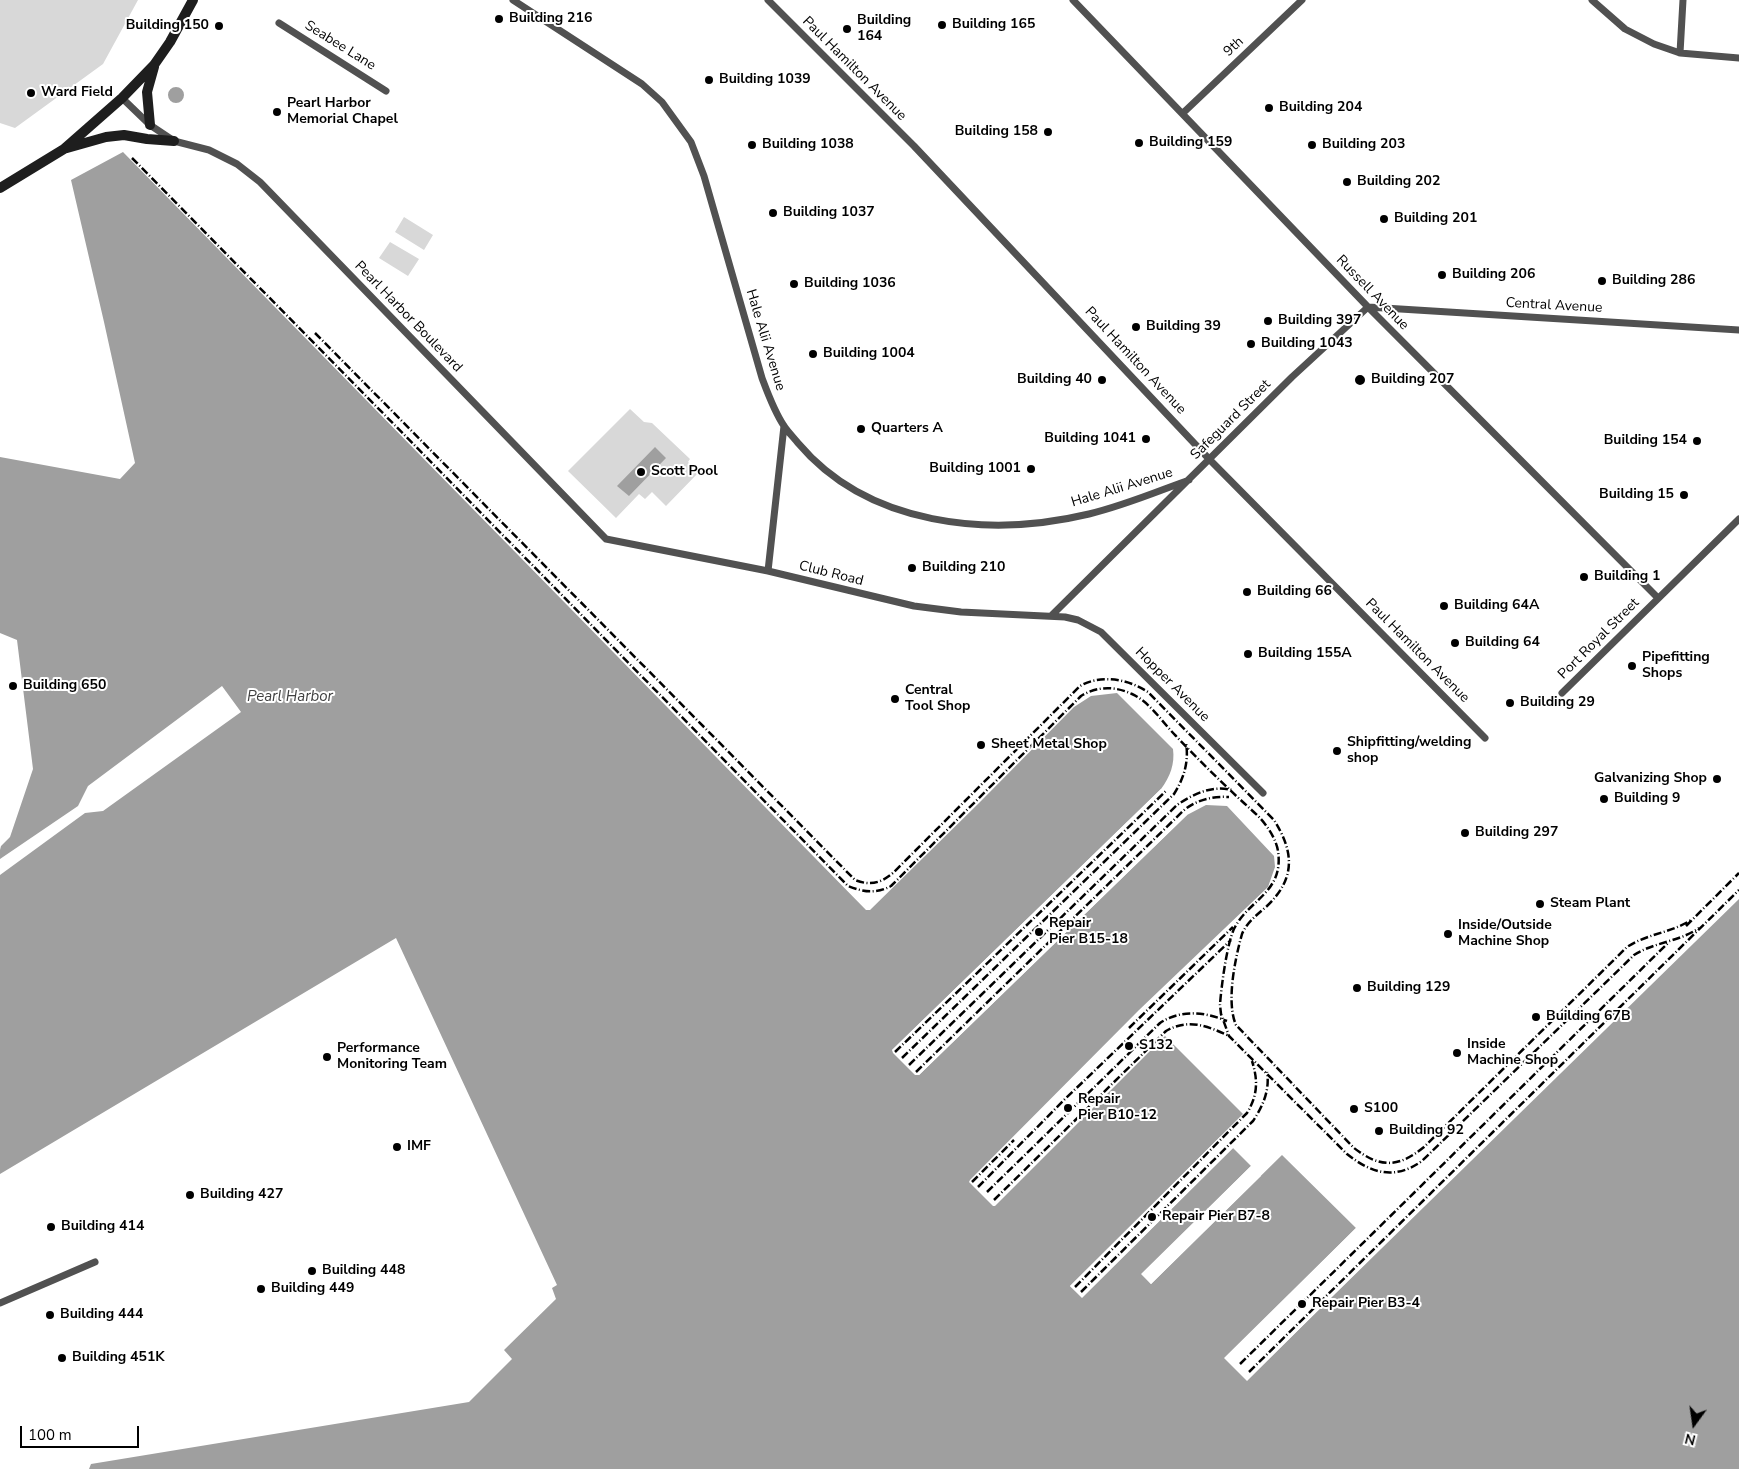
<!DOCTYPE html>
<style>
body{margin:0}
#map{position:relative;width:1739px;height:1469px;overflow:hidden;background:#fff;font-family:"Nunito Sans",sans-serif}
canvas{display:block}
.north{position:absolute;left:1669px;top:1399px;width:50px;height:50px;-webkit-text-stroke:4px #fff;paint-order:stroke;rotate:194deg;font-size:14px;font-weight:700;line-height:20px;text-align:center;color:#000}
.north::after{content:'';display:block;margin:auto;width:18px;height:22px;background:#000;clip-path:polygon(50% 0,100% 100%,50% 72%,0 100%)}
.scale{position:absolute;left:20px;top:1426px;width:119px;height:22px;box-sizing:border-box;border:2px solid #000;border-top:0;padding-left:6px;font-size:15px;line-height:18px;white-space:nowrap;color:#000;-webkit-text-stroke:4px #fff;paint-order:stroke}
</style>
<div id="map">
<canvas width="1739" height="1469"></canvas>
<div class="north">N</div>
<div class="scale">100 m</div>
</div>
<script>
const context = document.querySelector('canvas').getContext('2d');
context.lineJoin = 'round';
function paint(path, color) { context.fillStyle = color; context.fill(path, 'evenodd'); }
function strokePath(path, color, width, dash) { context.strokeStyle = color; context.lineWidth = width; context.lineCap = dash ? 'butt' : 'round'; context.setLineDash(dash || []); context.stroke(path); }
function write(font, color, halo, rows, align = 'center') {
  context.font = font + ' "Nunito Sans",sans-serif'; context.lineWidth = 4; context.setLineDash([]); context.textBaseline = 'middle'; context.strokeStyle = halo; context.fillStyle = color; for (const [text, x, y, turn = 0] of rows) {
    context.save(); context.translate(x, y); context.rotate((+turn || 0) * Math.PI / 180); context.textAlign = isNaN(turn) ? turn : align; if (halo) context.strokeText(text, 0, 0); context.fillText(text, 0, 0); context.restore();
  }
}
paint(new Path2D(`
 M0 0H138L103 64 15 128 0 123Z
 M404 217 433 235 424 250 395 232Z
 M390 242 419 259 408 276 379 258Z
 M630 409 644 422 652 423 690 459 688 462 699 472 666 506 652 492 645 499 639 494 616 518 568 471Z`), '#d8d8d8');
paint(new Path2D(`
 M168 95a8 8 0 1 1 16 0a8 8 0 1 1-16 0Z
 M123 152 866 910H870L979 803 1074 707 1091 696 1117 693 1173 749C1175 764 1170 777 1161 789L892 1050 919 1075 1187 815 1206 805 1227 806 1274 856 1275 867 1268 887 1139 1010 970 1180 969 1182 993 1206H995L1165 1036 1243 1114 1070 1286 1082 1297 1233 1148 1251 1166 1142 1274 1151 1284 1282 1155 1356 1228 1225 1358 1247 1380 1739 899V1469H89L91 1464 469 1402 512 1359 504 1350 556 1299 552 1288 557 1285 396 938 0 1174V850L1 846 10 837 33 769 17 640 0 633V457L120 479 135 463 104 322 71 180Z
 M655 447 666 458 629 496 617 486Z`), '#9f9f9f');
paint(new Path2D(`
 M222 686 241 712 103 811 85 813 0 875V859L78 806 88 786Z
 M1161 789 1163 791 895 1052 918 1073 1185 813 1187 815 919 1075H915L893 1053 892 1050Z
 M1221 1136 1223 1137 1074 1286 1082 1294 1232 1146 1233 1148 1082 1298 1070 1286Z
 M1251 1166 1253 1168 1145 1274 1151 1280 1259 1174 1261 1176 1151 1284 1141 1274Z
 M1356 1228 1358 1229 1228 1358 1247 1377 1377 1249 1379 1250 1247 1381 1224 1358Z`), '#fff');
strokePath(new Path2D(`
 M513 0 642 84 662 102 691 142 704 176 762 378C768 394 774 411 784 426 788 432 794 438 798 443 868 526 989 538 1089 514 1123 506 1156 492 1189 480
 M768 0 914 146 1210 460 1485 738
 M1073 0 1368 307 1658 598
 M1592 0 1625 29 1654 44 1680 53 1739 58
 M279 23 386 91
 M1680 53 1683 0
 M122 98 150 125 174 141 209 150 237 164 260 182 606 539 768 571 914 606 961 612 1065 617 1078 620 1101 632 1263 793
 M1183 113 1302 0
 M1368 307 1739 330
 M768 571 784 426
 M1051 616 1292 377 1368 307
 M1562 693 1739 519
 M0 1303 95 1262`), '#515151', 7);
strokePath(new Path2D(`
 M150 125 147 92 154 67
 M67 148 106 137 124 135 147 139 174 141
 M0 188 64 149 122 98 154 65 170 42 193 0`), '#1e1e1e', 10);
strokePath(new Path2D(`
 M132 158 848 886C863 892 876 894 891 886L1081 696C1097 686 1115 686 1132 694 1150 702 1162 722 1176 736 1193 754 1211 772 1229 789 1239 799 1250 808 1260 818 1268 827 1276 839 1278 851 1284 892 1250 899 1235 927 1227 941 1221 989 1220 1005L1221 1014 1229 1036 1347 1154C1372 1174 1395 1180 1422 1161L1634 955C1654 942 1679 942 1699 928
 M315 333 855 880C870 886 881 883 893 873L1080 686C1101 674 1128 679 1148 692L1274 820C1294 852 1296 878 1267 906 1257 915 1247 922 1242 934 1235 959 1226 1002 1236 1025L1354 1148C1380 1168 1398 1168 1424 1147L1627 947C1646 934 1671 933 1691 920
 M1686 926 1739 873
 M1129 1028 1233 927
 M895 1052 1167 790
 M902 1058 1174 794C1184 778 1189 762 1186 743
 M909 1065 1177 805C1193 794 1212 785 1232 790
 M916 1072 1183 811C1196 800 1212 796 1229 797
 M972 1182 1014 1140
 M978 1187 1064 1100 1231 940
 M987 1192 1160 1023C1181 1009 1205 1012 1227 1021
 M994 1200 1166 1031C1188 1018 1208 1026 1229 1036
 M1075 1287 1247 1113C1258 1095 1258 1080 1252 1061
 M1081 1292 1253 1121C1263 1106 1270 1090 1267 1072
 M1240 1364 1668 943
 M1249 1372 1739 890`), '#000', 2.5, [8, 2.5, 1, 2.5]);
for (const [x, y, r, color] of [
 [499,19,5,"#000"],
 [942,25,5,"#000"],
 [219,26,5,"#000"],
 [847,29,5,"#000"],
 [709,80,5,"#000"],
 [31,93,5,"#000"],
 [1269,108,5,"#000"],
 [277,112,5,"#000"],
 [1048,132,5,"#000"],
 [1139,143,5,"#000"],
 [752,145,5,"#000"],
 [1312,145,5,"#000"],
 [1347,182,5,"#000"],
 [773,213,5,"#000"],
 [1384,219,5,"#000"],
 [1442,275,5,"#000"],
 [1602,281,5,"#000"],
 [794,284,5,"#000"],
 [1268,321,5,"#000"],
 [1136,327,5,"#000"],
 [1251,344,5,"#000"],
 [813,354,5,"#000"],
 [1102,380,5,"#000"],
 [1360,380,6,"#000"],
 [861,429,5,"#000"],
 [1146,439,5,"#000"],
 [1697,441,5,"#000"],
 [1031,469,5,"#000"],
 [641,472,5,"#000"],
 [1684,495,5,"#000"],
 [912,568,5,"#000"],
 [1584,577,5,"#000"],
 [1247,592,5,"#000"],
 [1444,606,5,"#000"],
 [1455,643,5,"#000"],
 [1248,654,5,"#000"],
 [1632,666,5,"#000"],
 [13,686,5,"#000"],
 [895,699,5,"#000"],
 [1510,703,5,"#000"],
 [981,745,5,"#000"],
 [1337,751,5,"#000"],
 [1717,779,5,"#000"],
 [1604,799,5,"#000"],
 [1465,833,5,"#000"],
 [1540,904,5,"#000"],
 [1039,932,5,"#000"],
 [1448,934,5,"#000"],
 [1357,988,5,"#000"],
 [1536,1017,5,"#000"],
 [1129,1046,5,"#000"],
 [1457,1053,5,"#000"],
 [327,1057,5,"#000"],
 [1068,1108,5,"#000"],
 [1354,1109,5,"#000"],
 [1379,1131,5,"#000"],
 [397,1147,5,"#000"],
 [190,1195,5,"#000"],
 [1152,1217,5,"#000"],
 [51,1227,5,"#000"],
 [312,1271,5,"#000"],
 [261,1289,5,"#000"],
 [1302,1304,5,"#000"],
 [50,1315,5,"#000"],
 [62,1358,5,"#000"]
]) { const dot = new Path2D(); dot.arc(x, y, r, 0, 2 * Math.PI); context.fillStyle = color; context.fill(dot); strokePath(dot, '#fff', 2); }
write('bold 14px', '#000', '#fff', [
 ["Building 216",509,19],
 ["Building",857,21],
 ["164",857,37],
 ["Building 165",952,25],
 ["Building 150",209,26,"right"],
 ["Building 1039",719,80],
 ["Ward Field",41,93],
 ["Pearl Harbor",287,104],
 ["Memorial Chapel",287,120],
 ["Building 204",1279,108],
 ["Building 158",1038,132,"right"],
 ["Building 159",1149,143],
 ["Building 1038",762,145],
 ["Building 203",1322,145],
 ["Building 202",1357,182],
 ["Building 1037",783,213],
 ["Building 201",1394,219],
 ["Building 206",1452,275],
 ["Building 286",1612,281],
 ["Building 1036",804,284],
 ["Building 397",1278,321],
 ["Building 39",1146,327],
 ["Building 1043",1261,344],
 ["Building 1004",823,354],
 ["Building 40",1092,380,"right"],
 ["Building 207",1371,380],
 ["Quarters A",871,429],
 ["Building 1041",1136,439,"right"],
 ["Building 154",1687,441,"right"],
 ["Building 1001",1021,469,"right"],
 ["Scott Pool",651,472],
 ["Building 15",1674,495,"right"],
 ["Building 210",922,568],
 ["Building 1",1594,577],
 ["Building 66",1257,592],
 ["Building 64A",1454,606],
 ["Building 64",1465,643],
 ["Building 155A",1258,654],
 ["Pipefitting",1642,658],
 ["Shops",1642,674],
 ["Building 650",23,686],
 ["Central",905,691],
 ["Tool Shop",905,707],
 ["Building 29",1520,703],
 ["Shipfitting/welding",1347,743],
 ["shop",1347,759],
 ["Sheet Metal Shop",991,745],
 ["Galvanizing Shop",1707,779,"right"],
 ["Building 9",1614,799],
 ["Building 297",1475,833],
 ["Steam Plant",1550,904],
 ["Repair",1049,924],
 ["Pier B15-18",1049,940],
 ["Inside/Outside",1458,926],
 ["Machine Shop",1458,942],
 ["Building 129",1367,988],
 ["Building 67B",1546,1017],
 ["Inside",1467,1045],
 ["Machine Shop",1467,1061],
 ["S132",1139,1046],
 ["Performance",337,1049],
 ["Monitoring Team",337,1065],
 ["Repair",1078,1100],
 ["Pier B10-12",1078,1116],
 ["S100",1364,1109],
 ["Building 92",1389,1131],
 ["IMF",407,1147],
 ["Building 427",200,1195],
 ["Repair Pier B7-8",1162,1217],
 ["Building 414",61,1227],
 ["Building 448",322,1271],
 ["Building 449",271,1289],
 ["Repair Pier B3-4",1312,1304],
 ["Building 444",60,1315],
 ["Building 451K",72,1358]
], 'left');
write('14px', '#000', '#fff', [
 ["Seabee Lane",340,46,32],
 ["9th",1234,47,-43],
 ["Paul Hamilton Avenue",854,69,45],
 ["Russell Avenue",1372,293,46],
 ["Central Avenue",1554,306,3],
 ["Pearl Harbor Boulevard",408,317,46],
 ["Hale Alii Avenue",765,340,73],
 ["Paul Hamilton Avenue",1135,361,47],
 ["Safeguard Street",1231,420,-45],
 ["Hale Alii Avenue",1122,488,-17],
 ["Club Road",831,574,14],
 ["Port Royal Street",1599,639,-45],
 ["Paul Hamilton Avenue",1417,651,45],
 ["Hopper Avenue",1172,685,45]
]);
write('italic 15px', '#404040', '#fff', [
 ["Pearl Harbor",290,697]
]);
</script>
